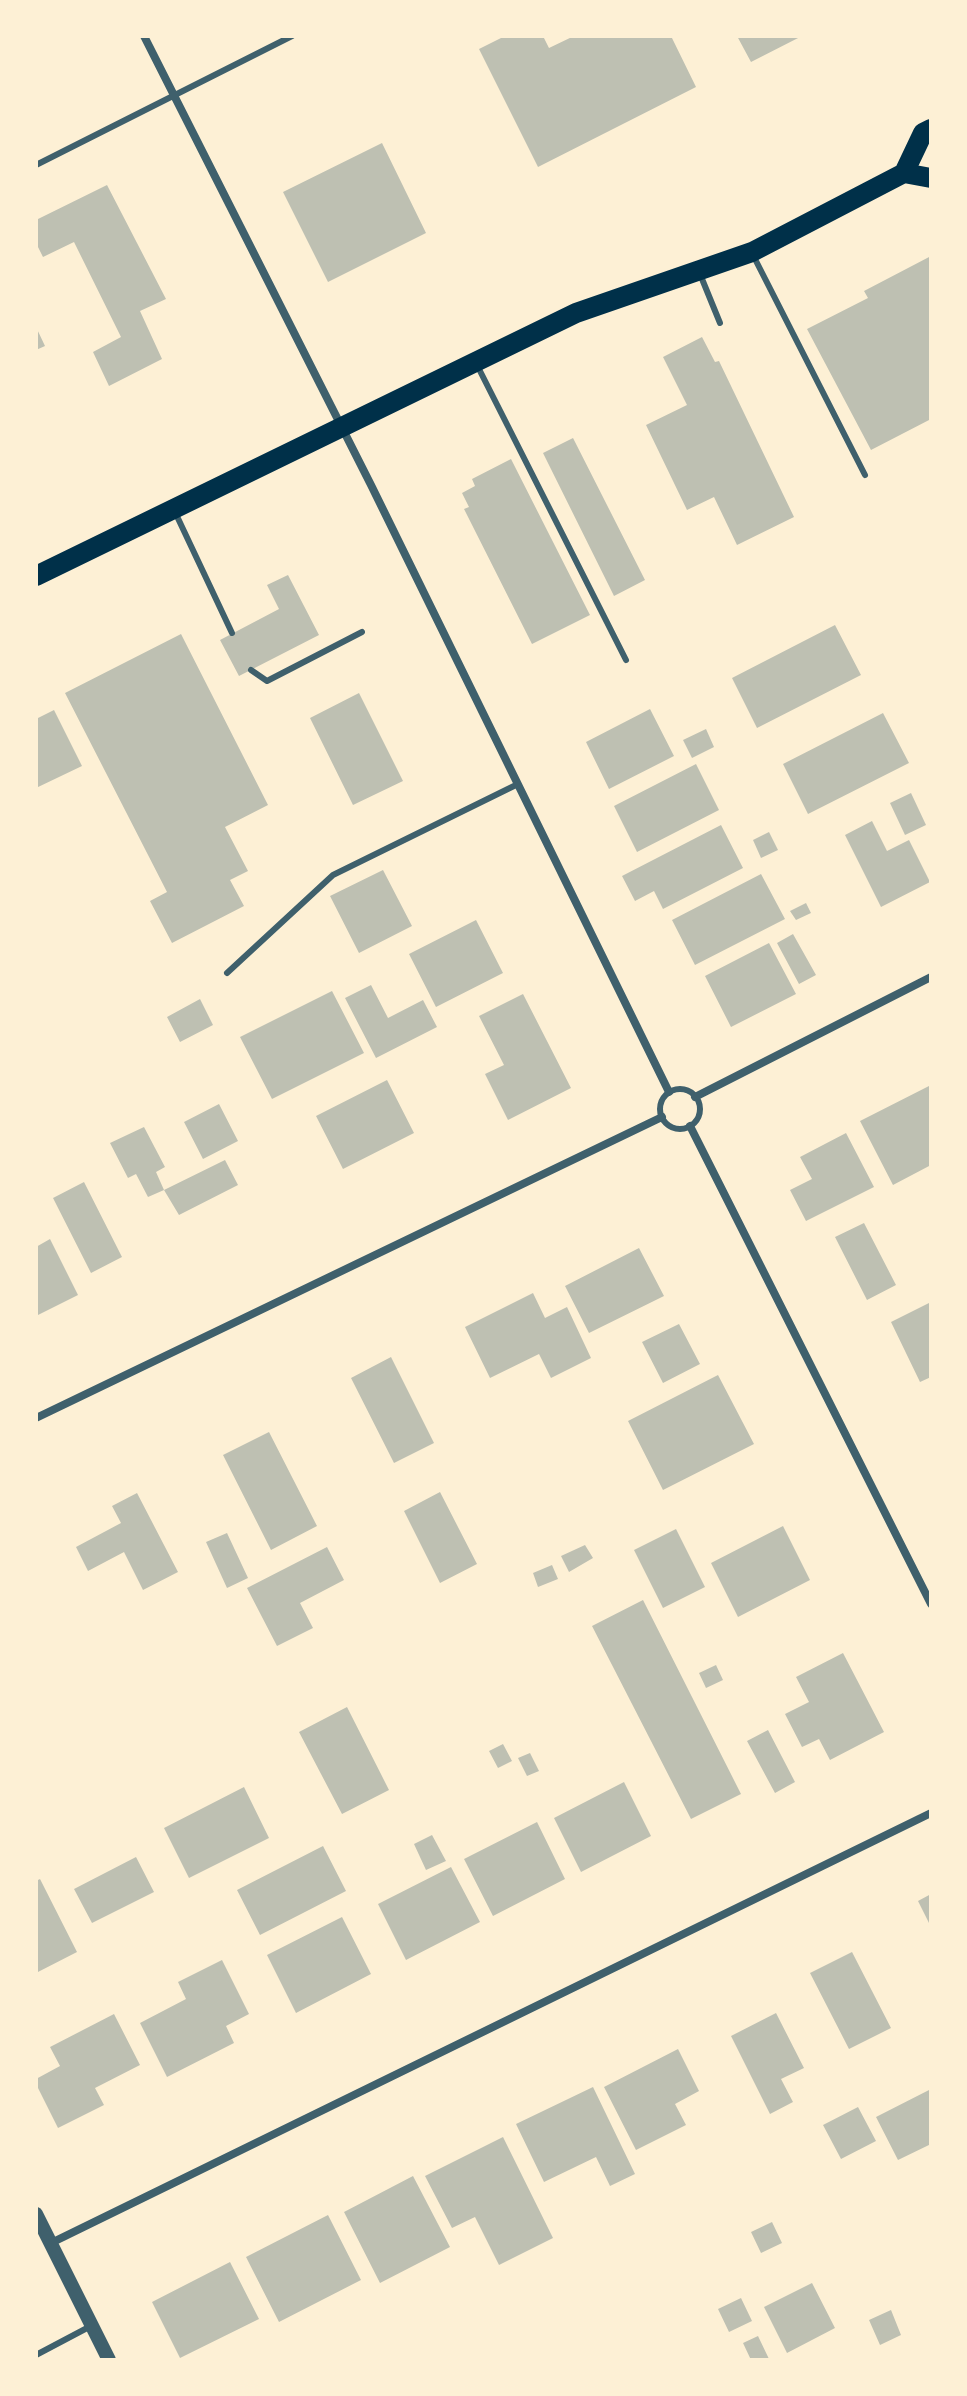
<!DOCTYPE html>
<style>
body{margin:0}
#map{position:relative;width:967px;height:2396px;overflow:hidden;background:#fdf0d5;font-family:"Exo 2",sans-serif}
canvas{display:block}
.frame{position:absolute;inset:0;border:38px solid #fdf0d5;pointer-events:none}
</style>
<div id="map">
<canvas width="967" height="2396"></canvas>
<div class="frame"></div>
</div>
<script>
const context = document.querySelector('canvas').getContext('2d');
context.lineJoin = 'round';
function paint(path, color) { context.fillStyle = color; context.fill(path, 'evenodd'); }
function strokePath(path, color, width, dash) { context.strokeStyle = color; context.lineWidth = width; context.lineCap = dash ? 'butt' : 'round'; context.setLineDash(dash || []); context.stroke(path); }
paint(new Path2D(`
 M505 36H543L549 48 574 36H671L696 87 538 167 479 49Z
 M737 36H802L751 62Z
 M382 143 426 233 328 282 283 192Z
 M107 185 166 299 140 311 162 359 109 386 93 352 121 337 74 242 43 257 36 243V220Z
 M931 256V419L871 450 807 329 868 298 864 291Z
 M36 327 45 346 36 350Z
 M702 337 715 362 719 361 794 517 737 545 714 497 687 510 646 425 687 405 663 357Z
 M573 438 645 580 614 596 543 453Z
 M511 459 590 615 532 644 464 509 469 507 462 493 475 486 472 479Z
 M288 575 319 635 239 676 220 640 279 609 267 585Z
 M835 625 861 675 757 728 732 678Z
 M181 634 268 805 225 827 248 871 230 880 244 906 172 943 150 901 167 892 65 693Z
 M359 693 403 781 353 805 310 718Z
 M650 709 674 756 609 789 586 742Z
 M54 710 82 766 36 788V719Z
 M883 713 909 763 808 814 783 764Z
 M706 729 714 747 692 758 683 740Z
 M696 764 719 810 637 852 614 806Z
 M911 793 926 825 905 835 890 803Z
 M872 821 887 851 909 840 930 882 881 907 845 835Z
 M721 825 743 868 663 909 654 891 635 901 622 876Z
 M769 832 778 850 761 858 753 840Z
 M383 870 412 926 359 953 330 896Z
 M761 874 785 919 695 965 672 920Z
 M806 903 811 913 796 920 790 911Z
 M476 920 503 973 436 1007 409 954Z
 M793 934 816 975 799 984 777 943Z
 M769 943 796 994 731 1027 705 976Z
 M371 985 388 1018 423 1000 437 1027 376 1058 345 998Z
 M332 991 364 1053 272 1099 240 1037Z
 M523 994 571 1088 508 1120 485 1074 504 1065 479 1016Z
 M200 999 213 1025 180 1042 167 1017Z
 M387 1080 414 1133 343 1169 316 1116Z
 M929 1086 931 1165 893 1185 860 1121Z
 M219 1104 238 1141 203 1159 184 1122Z
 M144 1127 165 1167 156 1172 164 1190 148 1197 136 1174 128 1178 110 1143Z
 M846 1133 874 1187 806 1221 790 1190 812 1179 800 1157Z
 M225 1160 238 1185 179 1215 164 1190Z
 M84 1182 122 1257 91 1273 53 1198Z
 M864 1223 896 1285 867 1300 835 1237Z
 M50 1239 78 1295 36 1316V1247Z
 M639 1248 664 1296 589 1333 565 1286Z
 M533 1293 545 1318 567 1307 591 1358 551 1378 539 1354 490 1378 465 1327Z
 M931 1302V1377L920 1382 891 1322Z
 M679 1324 700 1364 663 1383 642 1342Z
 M391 1357 434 1443 394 1463 351 1378Z
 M718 1375 754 1444 663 1490 628 1421Z
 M269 1432 317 1526 271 1550 223 1455Z
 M440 1492 477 1564 440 1583 404 1511Z
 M137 1493 178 1572 143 1590 124 1552 88 1571 76 1547 121 1523 112 1506Z
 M783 1526 810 1580 738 1617 711 1563Z
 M676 1529 705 1587 663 1608 634 1550Z
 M227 1533 248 1578 227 1588 206 1542Z
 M585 1545 593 1558 569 1572 561 1556Z
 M327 1547 344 1580 300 1603 313 1628 277 1646 247 1588Z
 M552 1565 558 1579 538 1587 533 1573Z
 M643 1600 741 1794 691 1819 592 1626Z
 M843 1653 884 1732 830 1760 819 1739 802 1747 785 1714 809 1702 796 1677Z
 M716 1665 723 1680 706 1688 699 1673Z
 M347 1707 389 1790 342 1814 299 1732Z
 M768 1730 795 1782 775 1793 747 1741Z
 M503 1744 512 1761 498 1768 489 1751Z
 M530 1753 539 1771 527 1776 518 1758Z
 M624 1782 651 1836 581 1872 554 1818Z
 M244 1787 269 1838 189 1878 164 1828Z
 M537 1822 565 1879 493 1916 464 1859Z
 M432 1835 446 1861 426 1870 414 1844Z
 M323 1846 346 1891 260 1935 237 1890Z
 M136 1857 154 1892 92 1923 74 1889Z
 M451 1867 480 1922 406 1960 378 1904Z
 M40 1879 77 1952 36 1973V1881Z
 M931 1894V1927L918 1901Z
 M342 1917 371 1974 296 2013 267 1955Z
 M852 1952 891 2028 849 2049 810 1973Z
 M222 1960 249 2014 226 2026 234 2043 167 2077 140 2023 186 1999 178 1982Z
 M776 2013 804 2068 781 2079 793 2102 770 2114 731 2036Z
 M114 2014 140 2065 95 2088 104 2105 58 2128 36 2084V2079L60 2066 50 2047Z
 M678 2049 699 2091 675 2104 686 2125 636 2150 604 2087Z
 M593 2087 635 2174 610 2186 596 2157 544 2182 516 2124Z
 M931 2089V2144L898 2160 876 2117Z
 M858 2107 876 2141 841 2159 823 2125Z
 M503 2137 553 2238 499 2265 475 2217 452 2228 425 2176Z
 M413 2176 450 2247 380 2283 344 2212Z
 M328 2215 361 2280 279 2322 246 2257Z
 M772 2222 782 2243 761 2253 751 2232Z
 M230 2262 259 2319 180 2358 152 2302Z
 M812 2283 835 2328 787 2353 764 2307Z
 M741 2298 752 2321 729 2332 718 2309Z
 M891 2310 901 2335 880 2345 869 2320Z
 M758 2336 769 2359 767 2360H751L743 2343Z`), '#bec0b2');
strokePath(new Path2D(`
 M36 165 292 36
 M754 257 865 475
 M700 274 720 323
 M478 367 626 660
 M175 512 232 633
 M251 670 267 681 362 632
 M227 973 333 875 518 784
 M660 1109a20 20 0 1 1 40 0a20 20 0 1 1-40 0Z
 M36 2355 89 2327`), '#3f606c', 6);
strokePath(new Path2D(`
 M144 36 371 485 669 1092
 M695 1097 931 977
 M690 1126 931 1604
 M36 1418 662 1117
 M51 2243 931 1813`), '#3f606c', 8);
strokePath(new Path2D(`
 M36 2214 109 2360`), '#3f606c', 14);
strokePath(new Path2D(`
 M904 173 923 133 931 129
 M36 576 576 313 752 252 904 173 931 178`), '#003049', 20);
</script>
